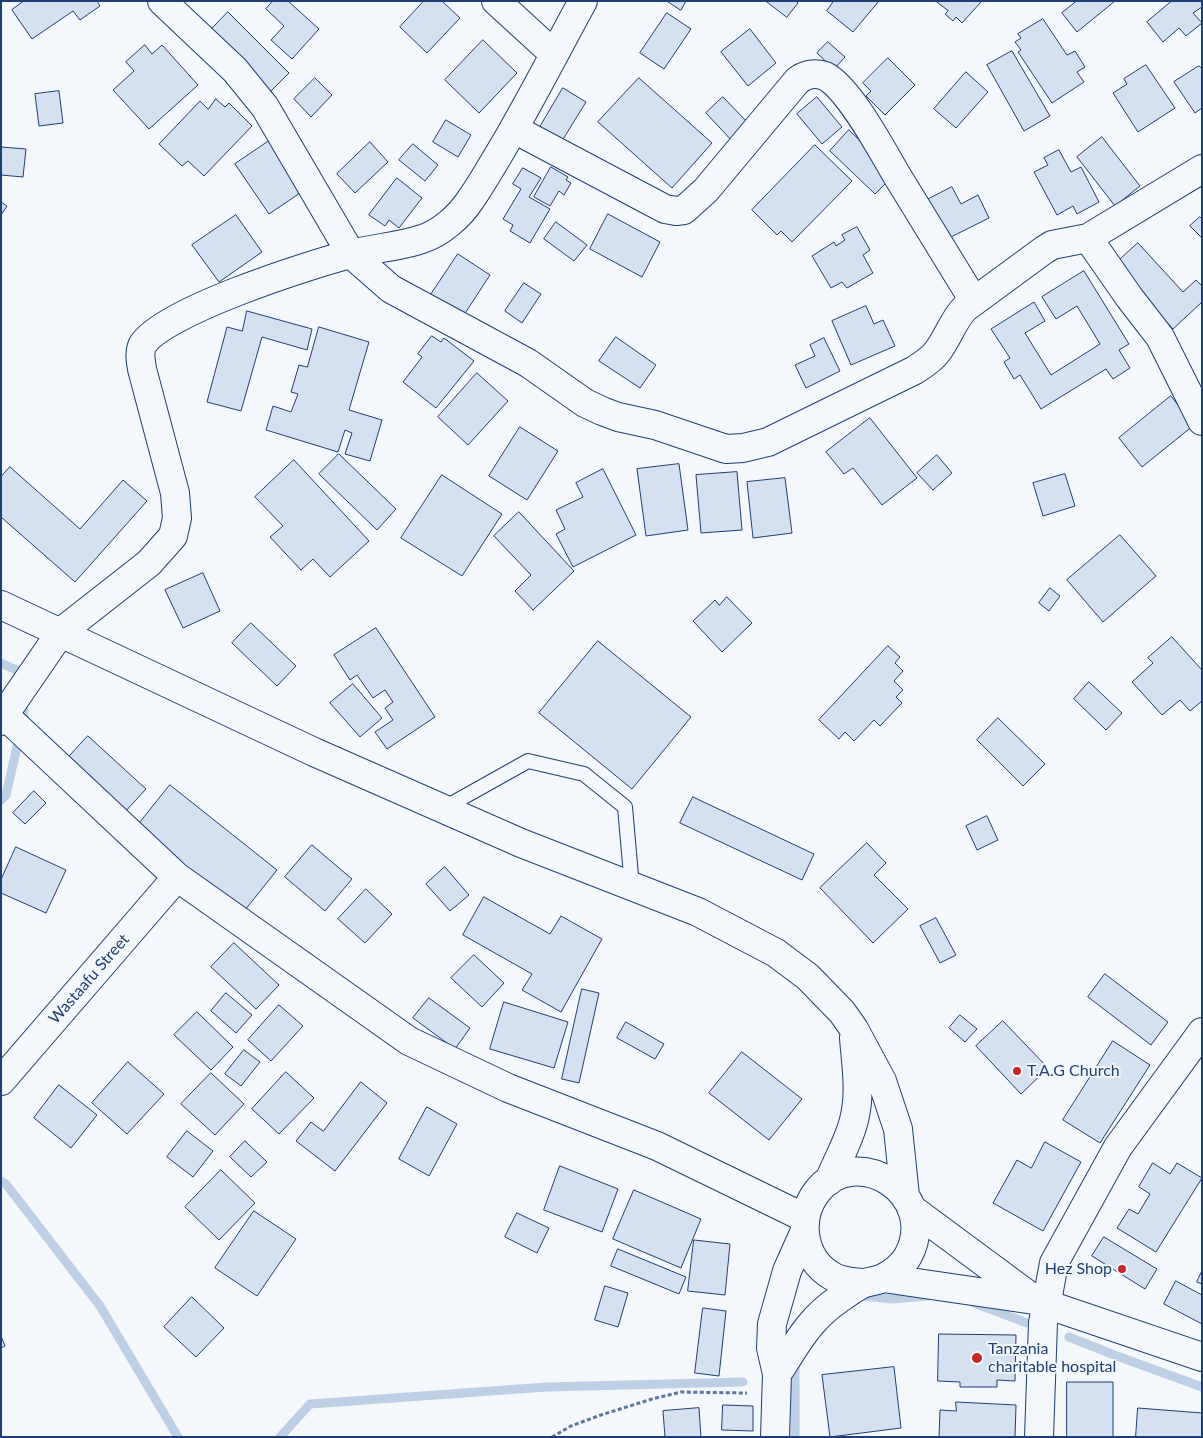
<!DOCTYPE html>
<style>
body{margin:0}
#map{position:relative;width:1203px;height:1438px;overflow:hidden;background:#f4f7fb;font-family:Lato,sans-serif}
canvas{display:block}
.frame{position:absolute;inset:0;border:2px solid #1d3f73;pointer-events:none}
</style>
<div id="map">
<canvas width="1203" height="1438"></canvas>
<div class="frame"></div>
</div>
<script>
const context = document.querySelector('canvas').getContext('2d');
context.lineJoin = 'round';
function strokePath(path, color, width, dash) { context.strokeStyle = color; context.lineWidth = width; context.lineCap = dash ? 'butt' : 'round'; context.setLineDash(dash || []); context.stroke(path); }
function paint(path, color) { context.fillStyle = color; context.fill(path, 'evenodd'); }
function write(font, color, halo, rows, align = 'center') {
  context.font = font + ' Lato,sans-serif'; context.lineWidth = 4; context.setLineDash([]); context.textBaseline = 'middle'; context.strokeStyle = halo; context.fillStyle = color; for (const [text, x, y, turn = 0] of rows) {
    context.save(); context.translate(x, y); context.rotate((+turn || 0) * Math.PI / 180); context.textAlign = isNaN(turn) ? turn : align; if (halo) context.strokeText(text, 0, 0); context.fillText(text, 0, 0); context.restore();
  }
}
strokePath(new Path2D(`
 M1 663 23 673V679
 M1 800 6 795 24 716 23 699
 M1 1181 6 1184 100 1306 178 1437
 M858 1297 865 1296 892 1299 927 1296
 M974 1303 1027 1323
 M1069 1337 1117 1356 1202 1387
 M280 1437 310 1404 547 1387 743 1382
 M795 1437V1367L799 1360`), '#bed0e5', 9);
const building = new Path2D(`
 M24 1H97L100 6 80 20 73 11 32 39 12 10Z
 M273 1H288L319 29 292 59 271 40 284 26 266 9Z
 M424 1H442L460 18 427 53 400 27Z
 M667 1H686L681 10Z
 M766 1H796L798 3 787 17Z
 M834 1H879L853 32 827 11Z
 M936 1H980L981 2 962 23 956 17 953 21 945 14 948 11Z
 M1077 1H1115L1077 32 1062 13Z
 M1172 1H1202V7L1193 13 1202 23 1186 36 1179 28 1163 42 1147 22Z
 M228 12 289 73 269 93 208 33Z
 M667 13 691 29 664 69 640 53Z
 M1043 19 1067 55 1075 51 1085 67 1077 72 1084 82 1052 103 1018 52 1021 50 1015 42 1021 38 1018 34Z
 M750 29 776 63 748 86 721 52Z
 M483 40 517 73 479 113 445 80Z
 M828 42 845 57 834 69 817 53Z
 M145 45 152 54 162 45 198 85 149 129 113 90 134 71 126 62Z
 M1012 51 1050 116 1024 131 987 65Z
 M888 58 915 85 885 115 866 96 871 91 863 83Z
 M1146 65 1175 108 1138 132 1113 93 1127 84 1124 79Z
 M1199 66 1202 69V108L1195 113 1174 82Z
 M966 72 988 92 956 128 934 109Z
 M315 78 332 95 311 117 294 99Z
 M639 78 712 143 672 188 598 122Z
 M563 88 586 102 562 141 540 127Z
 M59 91 63 123 39 126 35 94Z
 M723 97 750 125 733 142 706 113Z
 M817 97 842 127 822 144 797 114Z
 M216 99 225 107 229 103 252 126 204 176 188 161 182 166 159 144 200 101 208 109Z
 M446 120 471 135 458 157 433 142Z
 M849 130 887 167 888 181 875 194 830 151Z
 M1102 137 1140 186 1115 206 1077 157Z
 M269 141 303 191 269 214 235 164Z
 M370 142 388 162 355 193 337 174Z
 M413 144 438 165 425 181 399 160Z
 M815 145 852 181 792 242 781 231 777 235 752 210Z
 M1 147 26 149 23 177 1 175Z
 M1059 150 1071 172 1081 167 1099 202 1077 214 1073 206 1057 215 1034 172 1048 165 1044 158Z
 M551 167 568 177 566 180 571 183 564 195 559 191 550 206 534 197Z
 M523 168 541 178 529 197 550 209 530 243 510 231 513 225 503 219 521 189 513 184Z
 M397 178 422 198 399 228 389 220 385 226 369 215Z
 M952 187 961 204 978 195 989 218 945 240 921 203Z
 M1 202 7 206 1 215Z
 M608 214 660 242 642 277 590 249Z
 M236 215 262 252 219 282 192 245Z
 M1200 217 1202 219V238L1190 226Z
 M556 222 587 245 574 261 544 239Z
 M857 227 870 250 863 255 873 273 847 288 842 282 831 288 812 256 834 242 836 246 845 240 842 235Z
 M1138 243 1183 292 1196 280 1202 286V302L1173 329 1114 265Z
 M458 254 490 275 460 321 428 299Z
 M1084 271 1129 344 1119 350 1130 368 1113 379 1106 369 1041 409 1020 375 1014 379 1004 362 1010 358 991 329 1034 302 1045 321 1025 333 1051 375 1100 344 1077 306 1056 319 1042 297Z
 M524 283 541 294 522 323 505 311Z
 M866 306 874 324 883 320 895 346 851 365 832 321Z
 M247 311 312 329 307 350 262 337 241 411 207 402 227 327 242 331Z
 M319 327 369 342 349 410 382 420 370 461 345 454 352 433 345 430 338 452 266 430 273 406 291 412 298 394 291 392 299 365 307 367Z
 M432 336 441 342 444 338 474 361 436 408 403 382 422 357 418 354Z
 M616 337 656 365 640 388 599 361Z
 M824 338 840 371 806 388 795 365 815 356 810 345Z
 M477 373 508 401 468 445 438 417Z
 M1171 396 1194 425 1142 467 1119 438Z
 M870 418 917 478 882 505 853 468 844 474 826 452Z
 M520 427 558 451 527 500 489 476Z
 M339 454 396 509 377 530 319 474Z
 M937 455 952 473 933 490 917 473Z
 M294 460 369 541 330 577 313 559 301 570 270 537 283 526 255 497Z
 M679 464 688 530 646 536 637 469Z
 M10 467 80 529 123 480 147 501 75 582 1 517V477Z
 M603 469 636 535 573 567 556 534 565 529 556 510 583 497 576 483Z
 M737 472 742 530 701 533 696 475Z
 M1065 474 1075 506 1043 516 1033 483Z
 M442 475 502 514 462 576 401 538Z
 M785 478 792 533 753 538 747 482Z
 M519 512 574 571 533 610 515 591 531 575 494 536Z
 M1120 535 1156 576 1103 622 1067 580Z
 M203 573 220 611 183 628 165 590Z
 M1050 588 1060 596 1049 611 1039 603Z
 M727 597 752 623 722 652 693 621 715 600 719 605Z
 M251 623 296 666 277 686 232 643Z
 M376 628 435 717 387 749 375 732 393 720 385 708 393 702 385 690 373 698 357 675 350 680 334 655Z
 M1172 637 1202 670V701L1190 711 1180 700 1162 715 1132 682 1153 663 1148 658Z
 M598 641 691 717 632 789 539 713Z
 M888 646 900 657 895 663 903 671 894 681 903 690 896 697 902 703 880 726 874 720 854 741 845 732 839 739 819 720Z
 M1089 682 1122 713 1106 730 1074 699Z
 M353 684 382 718 360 737 330 703Z
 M998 718 1045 764 1023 786 977 740Z
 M88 736 146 789 123 814 65 761Z
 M170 785 277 870 241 915 134 830Z
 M34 791 46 803 25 824 13 813Z
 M693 797 814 854 802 880 680 823Z
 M987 816 998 840 977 850 966 826Z
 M867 843 886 863 874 875 908 909 873 943 820 888Z
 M312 845 352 879 325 911 285 877Z
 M16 847 66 870 46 913 1 893V880Z
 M445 867 469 895 450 911 426 884Z
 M366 889 392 914 365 943 338 919Z
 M484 897 550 934 561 916 602 939 561 1012 522 990 532 974 463 935Z
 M936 918 956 955 940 963 920 926Z
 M234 943 279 985 256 1009 211 967Z
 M474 955 504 983 482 1007 451 978Z
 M1105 974 1168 1022 1151 1045 1088 997Z
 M582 989 599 993 579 1083 562 1079Z
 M226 993 252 1015 236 1033 211 1011Z
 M429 998 470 1028 455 1049 413 1018Z
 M504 1002 568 1022 554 1068 490 1049Z
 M279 1005 303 1026 271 1061 248 1040Z
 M197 1012 233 1047 211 1070 174 1035Z
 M960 1015 977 1029 965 1042 949 1028Z
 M1003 1021 1048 1068 1021 1094 976 1046Z
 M626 1022 664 1044 655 1059 617 1038Z
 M1113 1041 1150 1065 1100 1143 1063 1120Z
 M244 1050 260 1062 241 1086 225 1074Z
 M742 1052 802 1099 769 1140 709 1093Z
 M128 1062 164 1094 127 1134 92 1103Z
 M286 1072 314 1098 279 1134 252 1109Z
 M211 1073 244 1104 215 1135 181 1104Z
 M361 1082 387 1103 335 1171 296 1141 311 1122 323 1131Z
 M59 1085 97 1115 71 1148 34 1118Z
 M427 1107 457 1124 429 1176 399 1159Z
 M187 1131 213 1151 193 1177 167 1157Z
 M245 1141 267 1162 251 1177 230 1157Z
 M1045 1142 1081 1162 1043 1231 993 1203 1017 1160 1031 1168Z
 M1153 1163 1170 1174 1177 1163 1202 1178 1156 1252 1117 1228 1129 1209 1138 1214 1150 1194 1139 1187Z
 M560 1166 618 1189 602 1232 544 1210Z
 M221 1170 255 1203 219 1240 185 1207Z
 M634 1190 701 1219 681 1268 613 1239Z
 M254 1211 296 1239 257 1296 215 1268Z
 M517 1213 549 1228 537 1253 505 1237Z
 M1104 1237 1157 1269 1145 1289 1092 1256Z
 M694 1240 730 1244 725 1295 688 1291Z
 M618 1249 686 1277 679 1294 611 1266Z
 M1202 1271V1284L1197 1282Z
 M1176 1281 1202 1295V1324L1164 1304Z
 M605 1286 628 1293 618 1327 595 1320Z
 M192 1297 224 1328 196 1357 164 1327Z
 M703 1308 726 1311 719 1376 695 1373Z
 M939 1334 1016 1335 1015 1381 997 1380V1387H960V1382L938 1381Z
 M1 1336 5 1346 1 1348Z
 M894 1367 901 1428 830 1437 822 1375Z
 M1067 1382H1113V1437H1067Z
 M956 1402 1016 1405 1015 1437H939L940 1410 956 1411Z
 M723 1405 753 1406V1431L722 1430Z
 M699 1408 701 1437H665L663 1411Z
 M1138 1408 1202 1413V1437H1136Z`);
paint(building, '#d5e0f0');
strokePath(building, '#1d3f73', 1);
const lane = new Path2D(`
 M444 808 528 761 584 774 625 807 632 887`);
const street = new Path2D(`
 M162 1 235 70 265 107 351 254 391 289 528 363 585 403 602 411 618 417 655 425 726 449 743 448 768 442 915 370C924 364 931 360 937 352 948 338 953 320 965 308L1044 250 1052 245 1088 238 1202 169
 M496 1 554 54
 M514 129 665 209 676 211 684 210 706 190 797 81C804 75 815 72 825 76 849 88 882 150 896 174 922 217 948 259 974 301
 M1088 238 1129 297 1160 337 1202 421
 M1 712 177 877 409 1041 508 1088 657 1146 805 1218
 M1 721 4 715 61 632 149 563 173 536 177 518 175 493 142 369C141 362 139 353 142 346 158 313 311 264 351 254 374 248 399 247 422 239 441 233 460 216 471 199 481 185 490 169 499 154 529 104 555 52 583 1
 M1 1081 177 877
 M1039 1437 1043 1323 1054 1263 1118 1147 1202 1032`);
const secondary = new Path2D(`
 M1 605 314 752 521 843 698 912 776 953 808 977 842 1012 854 1029 882 1081 898 1129 905 1196
 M829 1181C837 1161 849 1141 854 1120 861 1093 856 1064 854 1038
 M912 1209 1031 1297
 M883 1278 1034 1300 1202 1357
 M777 1374C796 1345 809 1319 839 1299 847 1294 856 1286 865 1283 871 1281 877 1281 883 1278 892 1274 903 1265 908 1256 941 1194 855 1140 816 1193 797 1219 802 1259 832 1276 842 1282 853 1282 864 1283
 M775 1437 777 1374 771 1348 772 1324 787 1271 804 1233`);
strokePath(lane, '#1d3f73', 16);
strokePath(street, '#1d3f73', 30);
strokePath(secondary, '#1d3f73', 30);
strokePath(new Path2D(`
 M552 1437 571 1426 601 1415 652 1399 681 1392 747 1393`), '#5e769c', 3, [4, 2.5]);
strokePath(lane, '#f4f7fb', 14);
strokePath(street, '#f4f7fb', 28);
strokePath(secondary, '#f4f7fb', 28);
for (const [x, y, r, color] of [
 [1017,1071,5,"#c62828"],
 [1122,1269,5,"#c62828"],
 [977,1358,6,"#c62828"]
]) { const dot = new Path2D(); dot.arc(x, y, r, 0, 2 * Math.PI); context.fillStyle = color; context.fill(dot); strokePath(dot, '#f4f7fb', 2); }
write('16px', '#1d3f73', '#f4f7fb', [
 ["Wastaafu Street",89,979,-49]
]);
write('16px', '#1d3f73', '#f4f7fb', [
 ["T.A.G Church",1027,1071],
 ["Hez Shop",1112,1269,"right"],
 ["Tanzania",988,1349],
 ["charitable hospital",988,1367]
], 'left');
</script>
